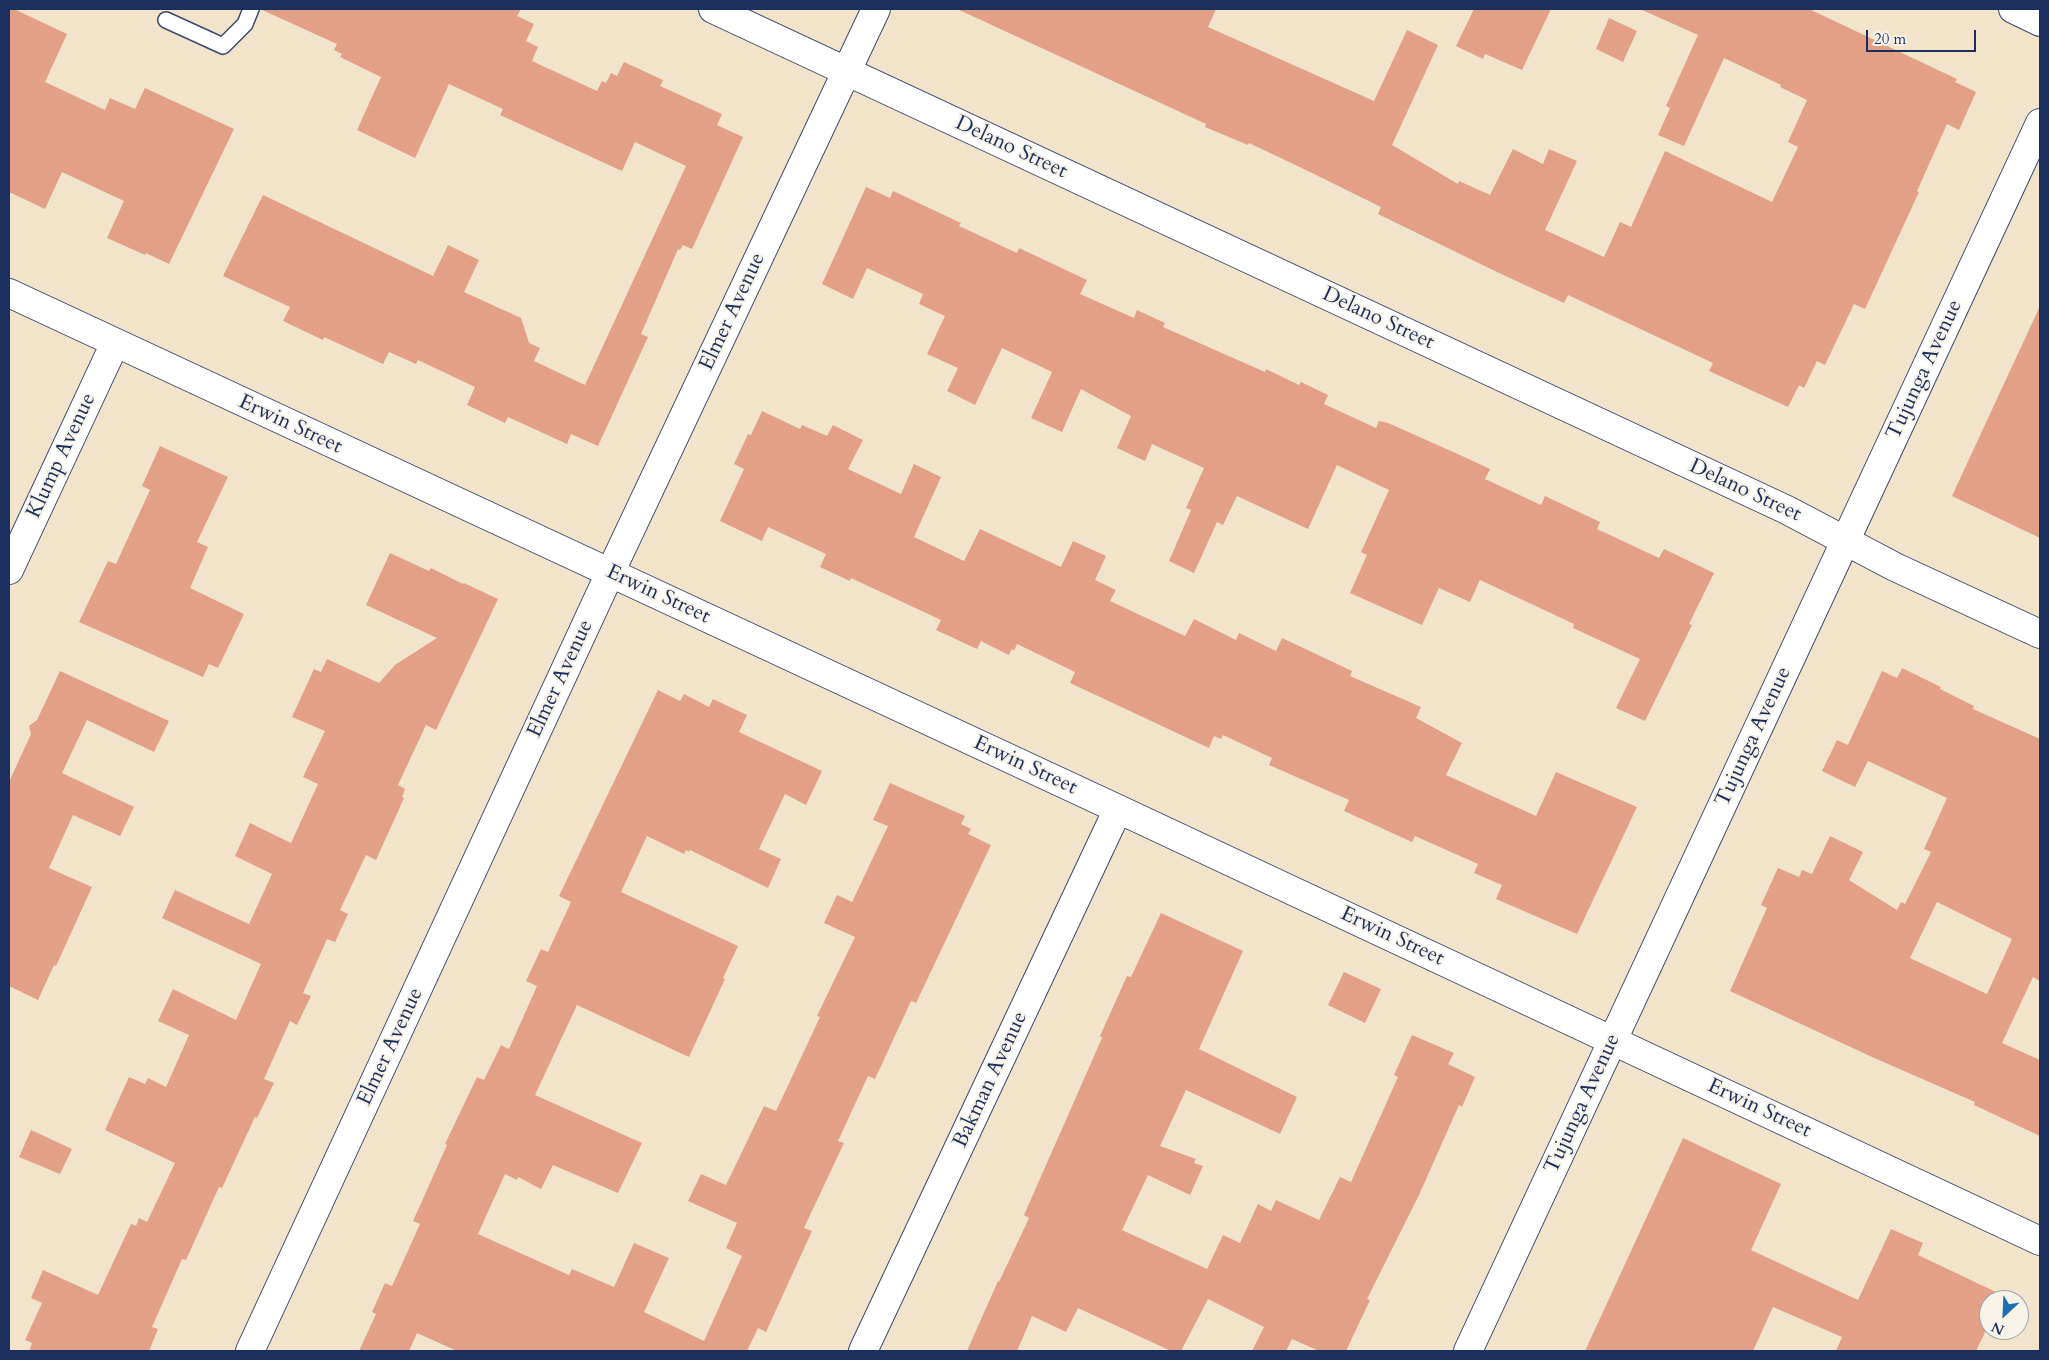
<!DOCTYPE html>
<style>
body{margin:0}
#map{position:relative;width:2049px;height:1360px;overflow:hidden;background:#f2e4ca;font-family:Cardo,serif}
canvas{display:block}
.frame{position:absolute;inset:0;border:10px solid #1b2f5e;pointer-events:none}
.north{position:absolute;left:1979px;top:1290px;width:50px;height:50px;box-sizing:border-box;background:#f7f3e8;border:1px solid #9fa5b1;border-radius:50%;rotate:205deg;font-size:14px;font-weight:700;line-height:20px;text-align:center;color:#1b2f5e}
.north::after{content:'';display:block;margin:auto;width:18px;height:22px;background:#1f6fb2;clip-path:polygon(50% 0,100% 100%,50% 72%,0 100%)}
.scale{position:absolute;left:1866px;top:30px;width:110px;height:22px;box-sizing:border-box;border:2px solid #1b2f5e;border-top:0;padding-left:6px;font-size:15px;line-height:18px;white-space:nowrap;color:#1b2f5e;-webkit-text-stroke:4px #f7f3e8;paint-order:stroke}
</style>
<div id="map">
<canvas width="2049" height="1360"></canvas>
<div class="frame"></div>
<div class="north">N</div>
<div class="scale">20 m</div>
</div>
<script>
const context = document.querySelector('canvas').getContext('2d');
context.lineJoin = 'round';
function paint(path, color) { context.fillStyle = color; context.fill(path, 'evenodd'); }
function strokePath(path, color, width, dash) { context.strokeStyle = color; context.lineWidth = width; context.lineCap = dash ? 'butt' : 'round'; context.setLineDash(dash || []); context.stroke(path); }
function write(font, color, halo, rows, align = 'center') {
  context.font = font + ' Cardo,serif'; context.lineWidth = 4; context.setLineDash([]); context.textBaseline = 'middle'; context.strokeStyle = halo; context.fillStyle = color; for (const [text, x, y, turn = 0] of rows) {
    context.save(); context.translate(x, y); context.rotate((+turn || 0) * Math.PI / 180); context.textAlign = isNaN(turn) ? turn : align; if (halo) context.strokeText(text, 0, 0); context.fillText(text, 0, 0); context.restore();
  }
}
paint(new Path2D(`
 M9 9H14L67 34 45 82 105 110 110 98 135 109 145 88 234 129 169 264 146 253 145 255 107 238 124 201 62 172 45 209 9 192Z
 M260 9H521L517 16 534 24 526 41 538 47 532 61 597 91 602 81 606 83 611 73 617 76 624 62 663 80 660 86 722 114 717 125 743 137 692 249 683 245 680 250 678 249 641 334 648 337 598 446 571 434 567 444 508 417 505 423 467 405 475 387 418 360 416 364 389 352 383 364 324 337 323 340 283 321 290 307 223 276 263 195 433 276 448 245 479 260 464 292 521 318 529 343 540 348 534 361 585 385 686 166 635 142 622 171 500 115 503 109 449 84 415 158 357 130 381 77 340 57 342 54 334 50 337 44Z
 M957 9H1216L1208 27 1374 101 1407 30 1438 45 1392 145 1458 184 1459 181 1490 195 1513 149 1543 164 1549 149 1577 161 1545 230 1604 257 1620 222 1631 227 1665 151 1772 202 1798 147 1788 142 1807 100 1780 87 1781 85 1724 58 1684 146 1658 135 1670 108 1666 106 1698 35 1640 9H1809L1957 79 1955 82 1976 92 1959 130 1947 124 1917 191 1919 192 1865 309 1854 304 1825 365 1817 361 1804 388 1799 385 1788 407 1709 371 1713 363 1568 295 1564 303 1499 273 1378 214 1381 207 1310 172 1249 143 1248 145 1205 127 1206 124Z
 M1474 9H1551L1522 70 1485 54 1483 59 1456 46Z
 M1609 18 1637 31 1623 62 1596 49Z
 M866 187 890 198 893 191 961 223 959 226 1017 253 1019 248 1087 280 1080 294 1134 318 1137 310 1165 323 1163 327 1265 372 1266 369 1299 385 1301 382 1328 395 1324 404 1376 428 1379 421 1388 423 1460 455 1490 469 1485 479 1541 505 1545 496 1600 522 1597 529 1659 558 1664 549 1714 573 1689 624 1692 625 1645 721 1616 708 1640 659 1573 628 1574 624 1480 580 1470 602 1439 588 1422 625 1350 593 1367 555 1361 552 1389 490 1337 465 1308 529 1237 496 1223 525 1217 522 1194 573 1169 561 1191 510 1186 508 1204 468 1152 444 1145 461 1117 448 1131 416 1081 389 1062 432 1031 418 1052 372 1002 348 975 405 947 391 958 368 927 354 945 316 919 304 923 294 867 268 853 299 822 284Z
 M2040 306V538L1952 496Z
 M762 411 800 429 802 425 827 436 833 425 863 440 848 469 901 494 914 464 941 477 914 537 964 561 980 529 1061 567 1073 541 1106 556 1095 580 1116 590 1110 601 1185 636 1194 619 1236 640 1239 633 1276 651 1282 638 1352 671 1350 676 1421 707 1416 718 1462 743 1446 775 1536 816 1556 772 1637 807 1577 934 1496 899 1502 885 1474 873 1478 864 1415 836 1412 842 1344 811 1349 800 1269 765 1272 758 1223 735 1221 739 1214 736 1209 748 1070 683 1075 672 1017 644 1014 651 1012 649 1009 655 981 641 977 649 936 630 941 620 851 578 850 581 820 567 826 554 768 527 762 541 720 521 744 469 734 464 748 434 751 435Z
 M160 446 228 477 197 542 208 547 190 588 244 614 218 668 209 664 203 677 79 622 108 561 116 564 150 490 142 486Z
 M390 553 429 571 431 568 463 584 464 583 498 599 436 730 426 725 398 785 405 789 402 797 404 798 376 860 366 855 340 910 348 914 335 942 327 939 303 993 311 996 297 1025 290 1021 264 1079 274 1083 257 1118 255 1117 222 1188 219 1187 186 1260 182 1259 152 1327 158 1329 149 1351H29L32 1343 25 1340 42 1303 31 1298 43 1270 98 1295 131 1224 136 1226 139 1218 147 1222 175 1163 105 1130 129 1077 145 1084 148 1078 166 1087 189 1035 158 1021 173 989 236 1020 261 964 162 918 175 890 249 924 272 874 235 856 250 823 291 843 318 784 303 777 325 731 292 717 314 669 321 672 327 659 379 683 395 665 437 638 366 605Z
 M1902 668 1941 687 1940 689 1974 706 1973 709 2040 739V981L2033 977 2002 1043 2040 1060V1136L1974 1105 1975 1102 1872 1057 1730 991 1767 908 1761 905 1778 868 1799 877 1802 870 1812 874 1830 836 1863 852 1849 880 1897 910 1901 902 1905 904 1931 852 1924 849 1947 798 1868 761 1855 787 1822 771 1837 740 1848 745 1882 671 1897 678ZM1937 902 2012 939 1987 994 1910 958Z
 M60 671 169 721 154 752 87 720 62 773 134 807 120 836 73 815 49 868 92 887 56 966 54 965 38 1000 9 986V782L31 734 29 726 37 720Z
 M658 690 680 701 684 694 709 707 713 699 747 715 739 732 822 771 806 805 785 794 759 849 781 859 768 888 690 850 689 852 686 850 684 854 647 836 621 892 738 946 723 978 725 979 689 1057 577 1005 535 1095 642 1143 618 1193 553 1165 541 1189 518 1177 517 1180 505 1174 478 1234 569 1275 572 1269 614 1287 634 1243 669 1258 644 1312 704 1341 742 1256 726 1248 737 1223 688 1201 701 1174 726 1185 764 1106 776 1111 820 1017 817 1016 855 937 824 923 837 895 852 902 888 826 873 820 890 783 965 816 961 824 971 829 968 834 991 845 916 1003 911 1001 875 1079 868 1076 838 1141 844 1143 804 1228 812 1231 766 1332 758 1328 747 1351H457L417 1333 409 1351H359L376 1314 372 1312 385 1283 392 1286 420 1224 413 1221 447 1145 445 1144 477 1077 484 1080 501 1045 509 1049 537 986 526 981 541 949 548 952 571 902 559 896Z
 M1161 913 1243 951 1199 1049 1297 1097 1280 1134 1186 1090 1160 1146 1196 1159 1194 1163 1203 1166 1190 1195 1148 1175 1122 1230 1207 1269 1223 1235 1240 1243 1258 1204 1271 1211 1276 1200 1319 1220 1340 1177 1351 1182 1398 1077 1394 1075 1412 1035 1454 1053 1448 1064 1475 1077 1462 1107 1459 1105 1419 1195 1367 1299 1370 1300 1346 1351H1319L1292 1339 1286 1351H1252L1264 1327 1208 1299 1181 1351H1171L1078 1308 1066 1332 1032 1316 1017 1351H967L998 1281 999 1282 1029 1218 1024 1215 1102 1038 1100 1036 1127 976 1131 977Z
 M1344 972 1381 989 1365 1023 1328 1005Z
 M31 1130 72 1149 60 1174 19 1157Z
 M1683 1138 1781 1184 1751 1250 1858 1300 1891 1229 1923 1243 1918 1255 1996 1292 1992 1300H1989V1324L1976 1351H1836L1842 1337 1773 1307 1753 1351H1585Z`), '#e2a186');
const lane = new Path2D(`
 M166 20 223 46 245 24 251 9`);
const street = new Path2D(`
 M713 9 1787 510 1895 567 2040 634
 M2013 9 2040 22
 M9 293 1118 809 2040 1241
 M9 570 115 343
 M250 1351 610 573 876 9
 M863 1351 1118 809`);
const secondary = new Path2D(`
 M1468 1351 2040 123`);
strokePath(lane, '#3b4a6e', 18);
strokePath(street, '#3b4a6e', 30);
strokePath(secondary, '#3b4a6e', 30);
strokePath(lane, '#fff', 15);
strokePath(street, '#fff', 28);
strokePath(secondary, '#fff', 28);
write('21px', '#1b2f5e', '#f7f3e8', [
 ["Delano Street",1011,148,25],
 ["Elmer Avenue",733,312,-65],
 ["Delano Street",1378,319,25],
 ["Tujunga Avenue",1925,370,-65],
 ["Erwin Street",290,425,25],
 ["Klump Avenue",62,456,-65],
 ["Delano Street",1745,491,25],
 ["Erwin Street",658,595,25],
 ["Elmer Avenue",561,679,-65],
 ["Tujunga Avenue",1754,737,-65],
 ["Erwin Street",1025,766,25],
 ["Erwin Street",1392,937,25],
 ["Elmer Avenue",391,1047,-65],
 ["Bakman Avenue",991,1080,-65],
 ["Tujunga Avenue",1583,1104,-65],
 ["Erwin Street",1759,1109,25]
]);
</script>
